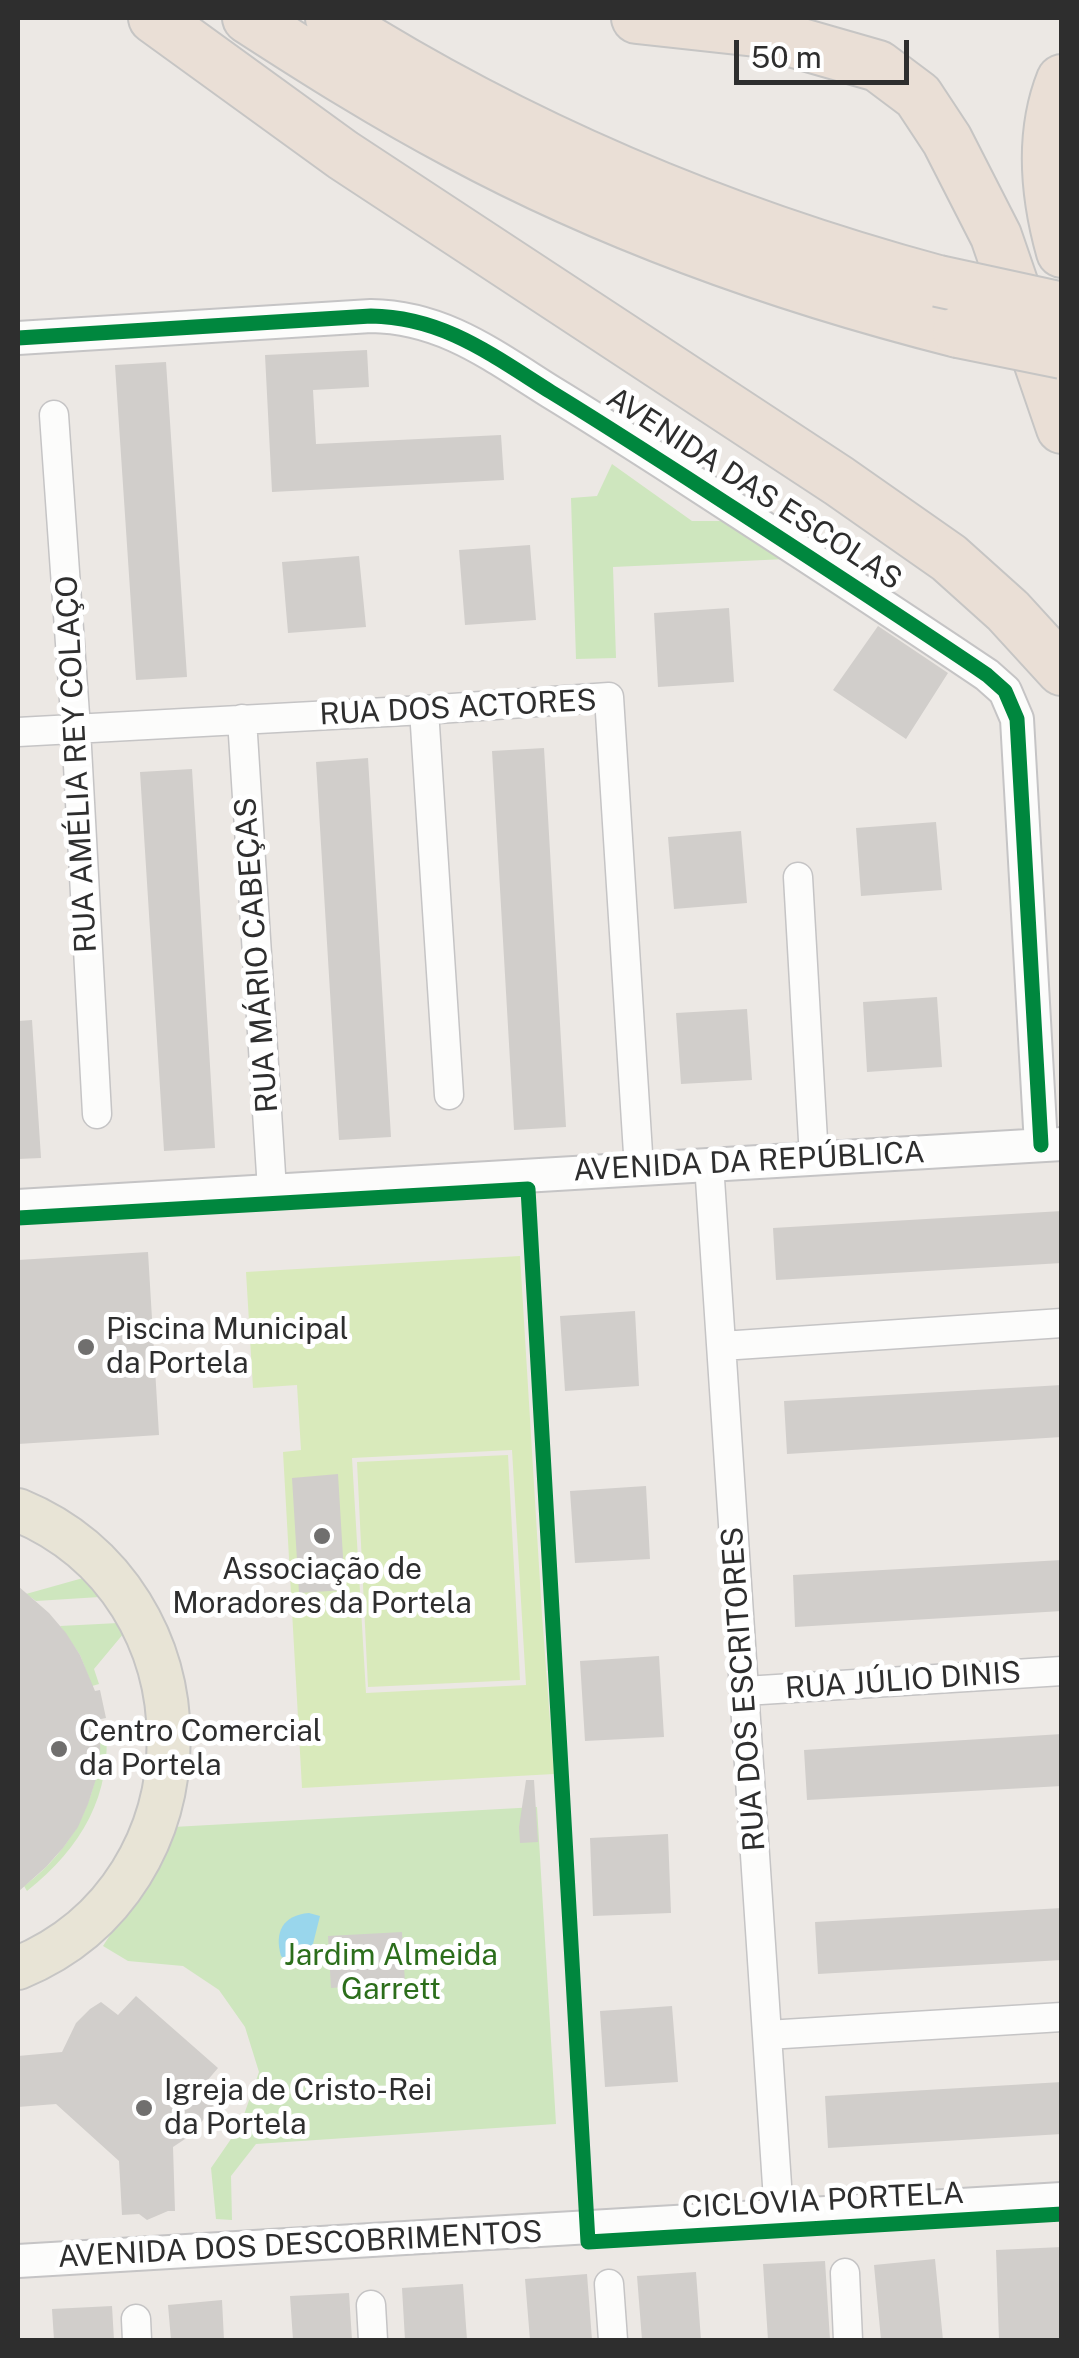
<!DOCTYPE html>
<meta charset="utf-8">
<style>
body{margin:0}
#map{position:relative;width:1079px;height:2358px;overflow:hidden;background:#ece8e4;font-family:"Public Sans",sans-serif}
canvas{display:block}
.frame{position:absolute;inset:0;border:20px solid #2e2e2e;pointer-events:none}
.scale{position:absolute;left:734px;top:40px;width:175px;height:45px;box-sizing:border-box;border:5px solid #2e2e2e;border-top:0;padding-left:12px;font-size:30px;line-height:35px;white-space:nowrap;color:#2e2e2e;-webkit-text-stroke:8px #fff;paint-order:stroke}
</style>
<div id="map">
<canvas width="1079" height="2358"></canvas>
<div class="frame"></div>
<div class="scale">50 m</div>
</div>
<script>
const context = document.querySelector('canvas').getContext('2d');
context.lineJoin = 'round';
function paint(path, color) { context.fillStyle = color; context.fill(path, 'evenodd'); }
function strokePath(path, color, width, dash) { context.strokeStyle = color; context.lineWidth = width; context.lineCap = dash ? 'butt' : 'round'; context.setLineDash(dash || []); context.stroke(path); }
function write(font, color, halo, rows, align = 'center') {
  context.font = font + ' "Public Sans",sans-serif'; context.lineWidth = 10; context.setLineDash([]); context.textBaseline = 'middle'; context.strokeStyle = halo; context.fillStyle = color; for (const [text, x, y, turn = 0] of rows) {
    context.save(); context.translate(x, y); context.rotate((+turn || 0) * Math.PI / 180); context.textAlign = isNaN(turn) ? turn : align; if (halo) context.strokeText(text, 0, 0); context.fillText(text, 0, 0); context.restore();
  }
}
paint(new Path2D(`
 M612 464 692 521H724L786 559 613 567 616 658 576 659 571 498 597 496Z
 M83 1578 100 1597 36 1601 26 1594Z
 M118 1623 124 1633 94 1669 99 1684 92 1686 80 1655 60 1626Z
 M106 1724C112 1796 82 1847 27 1891L24 1886C75 1849 104 1788 100 1725Z
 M537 1807 556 2124 256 2144 231 2176 232 2220 216 2219 211 2168 240 2126 259 2072 245 2027 219 1990 183 1966 128 1961 103 1946 126 1910 155 1875 173 1827Z`), '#cee6be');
paint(new Path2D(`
 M520 1256 542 1615 554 1774 302 1788 283 1452 301 1450 297 1385 253 1388 246 1272ZM512 1450 526 1685 366 1693 352 1458Z
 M508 1455 520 1680 368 1687 357 1462Z`), '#d9eabb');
paint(new Path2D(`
 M309 1913 320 1916 307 1968C296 1968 289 1964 281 1956 274 1932 283 1915 309 1913Z`), '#99d6ec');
paint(new Path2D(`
 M367 350 369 387 313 390 316 444 501 435 504 480 272 492 265 355Z
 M166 362 187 677 136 680 115 365Z
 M530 545 536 620 465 625 459 550Z
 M359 556 366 627 288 633 282 562Z
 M729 608 734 682 658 687 654 613Z
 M878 626 948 673 906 739 833 690Z
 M544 748 566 1127 514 1130 492 751Z
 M368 758 391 1137 339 1140 316 762Z
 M192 769 215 1148 164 1151 140 772Z
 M936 822 942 890 861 896 856 828Z
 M741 831 747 903 674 909 668 837Z
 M937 997 942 1067 867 1072 863 1002Z
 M747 1009 752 1080 681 1084 676 1013Z
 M32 1020 41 1158 18 1159V1021Z
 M1062 1211V1263L776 1280 773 1228Z
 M148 1252 159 1435 18 1444V1260Z
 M635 1311 639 1386 565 1391 560 1316Z
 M1062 1385V1437L787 1454 784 1401Z
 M338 1474 345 1590 299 1593 292 1478Z
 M646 1486 650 1559 575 1563 570 1491Z
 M1062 1560V1611L795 1627 793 1575Z
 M18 1586 49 1613 66 1633 80 1655 95 1691 100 1690 106 1718 101 1719 100 1754 96 1779 88 1804 78 1827 63 1848 46 1867 18 1892Z
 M659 1656 664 1737 585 1741 580 1661Z
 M1062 1734V1786L807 1800 804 1750Z
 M526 1780H534L538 1842 520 1843 519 1827Z
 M668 1834 671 1913 593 1916 590 1838Z
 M1062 1908V1960L818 1974 815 1922Z
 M402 1932 405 1983 331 1988 328 1936Z
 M136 1996 218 2068 200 2089 215 2101 211 2110 191 2135 173 2147 175 2211H168L147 2220 139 2214 122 2215 119 2161 56 2104 18 2107V2056L62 2052 76 2023 90 2009 101 2002 118 2015Z
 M672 2006 678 2082 605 2087 600 2011Z
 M1062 2082V2134L828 2148 825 2096Z
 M1062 2247V2340H999L996 2250Z
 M935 2259 943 2340H881L874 2265Z
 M825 2261 830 2340H768L763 2264Z
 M696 2272 701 2340H642L637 2276Z
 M587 2274 592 2340H530L525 2279Z
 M463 2284 467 2340H405L402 2288Z
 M349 2293 352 2340H293L290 2296Z
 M222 2300 224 2340H171L168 2305Z
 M112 2306 114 2340H54L52 2309Z`), '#d1cecb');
const minor = new Path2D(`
 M54 415 76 729 97 1114
 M424 710 449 1095
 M242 719 272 1190
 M18 732 424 710 609 697 639 1169
 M798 877 814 1158
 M709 1164 779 2215
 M722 1346 1062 1323
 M745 1691 1062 1671
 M767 2035 1062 2017
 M845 2273 848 2340
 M609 2284 613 2340
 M371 2305 373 2340
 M136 2319 137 2340`);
const tertiary = new Path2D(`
 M18 338 371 316C443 317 492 355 551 392 597 420 642 449 687 478 787 543 888 608 987 675L1005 691 1017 719 1041 1145
 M18 1206 1062 1144
 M18 2261 1062 2199`);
const primary = new Path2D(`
 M18 1510C219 1593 219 1885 18 1968`);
const motorway = new Path2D(`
 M154 18 343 155 839 481 949 558 1008 611 1062 670
 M248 18C316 62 384 105 456 143 614 228 784 288 958 332
 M331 18C518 137 724 223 938 281
 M637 18 756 31 878 66 918 96 947 140 996 236 1062 428
 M1062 80C1040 135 1046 195 1062 252`);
strokePath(minor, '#c5c4c5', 31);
strokePath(tertiary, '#c5c4c5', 36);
strokePath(primary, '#c6c5c4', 46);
strokePath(motorway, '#c6c5c4', 54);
strokePath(minor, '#fcfcfb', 28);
strokePath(tertiary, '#fcfcfb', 32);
strokePath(primary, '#e8e4d6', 42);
strokePath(motorway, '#eadfd6', 50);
const motorwayBridge = new Path2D(`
 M938 281 1062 308
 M958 332 1062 353`);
strokePath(motorwayBridge, '#c6c5c4', 54, []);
strokePath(motorwayBridge, '#eadfd6', 50);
strokePath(new Path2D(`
 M18 338 371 316C443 317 492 355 551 392 597 420 642 449 687 478 787 543 888 608 987 675L1005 691 1017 719 1041 1145
 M18 1218 528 1189 588 2242 1062 2214`), '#00873e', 15);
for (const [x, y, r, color] of [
 [86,1347,10,"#706f6e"],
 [322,1536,10,"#706f6e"],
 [59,1749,10,"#706f6e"],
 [144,2108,10,"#706f6e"]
]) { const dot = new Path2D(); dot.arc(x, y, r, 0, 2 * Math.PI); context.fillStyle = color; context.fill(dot); strokePath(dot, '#fff', 4); }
write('30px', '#2e2e2e', '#fff', [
 ["AVENIDA DAS ESCOLAS",754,489,33],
 ["RUA DOS ACTORES",458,708,-3],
 ["RUA AMÉLIA REY COLAÇO",77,764,-93],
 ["RUA MÁRIO CABEÇAS",257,955,-94],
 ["AVENIDA DA REPÚBLICA",749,1162,-3],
 ["RUA JÚLIO DINIS",903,1681,-4],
 ["RUA DOS ESCRITORES",744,1689,-94],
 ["CICLOVIA PORTELA",823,2201,-3],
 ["AVENIDA DOS DESCOBRIMENTOS",300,2245,-3]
]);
write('30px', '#2e2e2e', '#fff', [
 ["Piscina Municipal",106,1330],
 ["da Portela",106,1364],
 ["Associação de",322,1570,"center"],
 ["Moradores da Portela",322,1604,"center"],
 ["Centro Comercial",79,1732],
 ["da Portela",79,1766],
 ["Igreja de Cristo-Rei",164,2091],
 ["da Portela",164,2125]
], 'left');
write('30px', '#2c6e1b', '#fff', [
 ["Jardim Almeida",391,1956],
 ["Garrett",391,1990]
]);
</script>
